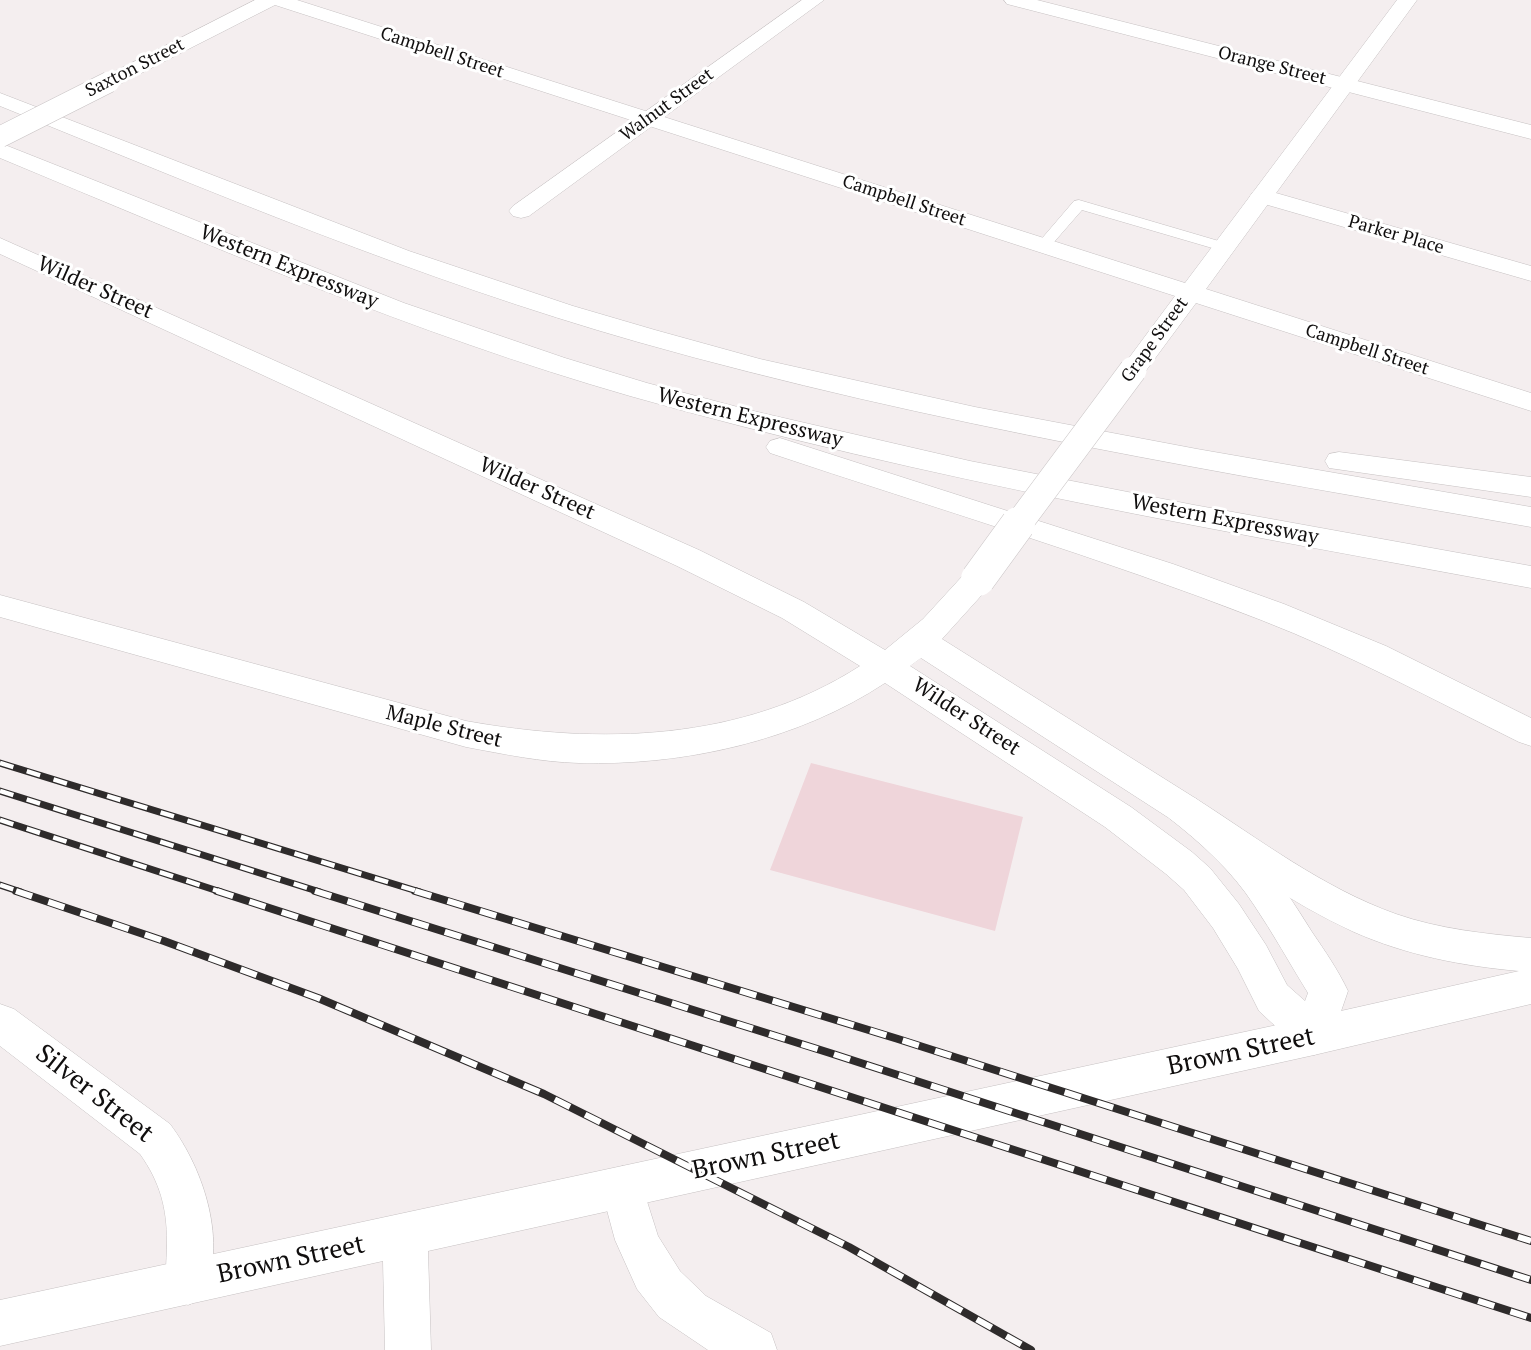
<!DOCTYPE html>
<style>
body{margin:0}
canvas{display:block;background:#f4eeef}
</style>
<canvas width="1531" height="1350"></canvas>
<script>
const context = document.querySelector('canvas').getContext('2d');
context.lineJoin = 'round';
function paint(path, color) { context.fillStyle = color; context.fill(path, 'evenodd'); }
function strokePath(path, color, width, dash) { context.strokeStyle = color; context.lineWidth = width; context.lineCap = dash ? 'butt' : 'round'; context.setLineDash(dash || []); context.stroke(path); }
function write(font, color, halo, rows, align = 'center') {
  context.font = font + ' "PT Serif",serif'; context.lineWidth = 6; context.setLineDash([]); context.textBaseline = 'middle'; context.strokeStyle = halo; context.fillStyle = color; for (const [text, x, y, turn = 0] of rows) {
    context.save(); context.translate(x, y); context.rotate((+turn || 0) * Math.PI / 180); context.textAlign = isNaN(turn) ? turn : align; if (halo) context.strokeText(text, 0, 0); context.fillText(text, 0, 0); context.restore();
  }
}
paint(new Path2D(`
 M811 763 1023 817 995 931 770 870Z`), '#efd5da');
const service = new Path2D(`
 M1079 200 1229 244 1232 247 1224 252 1219 250 1082 210 1048 249H1038L1035 246 1038 243 1074 201Z`);
const minor = new Path2D(`
 M802 0H824L529 216 521 218 513 216 509 211 513 206Z
 M1004 0H1037L1531 125V139L1007 4Z
 M1262 189 1531 266V281L1254 201 1250 196 1254 191Z
 M0 1004 14 1009 170 1124C205 1171 227 1242 204 1298L188 1305 172 1298C163 1278 167 1264 167 1242 167 1208 160 1182 140 1154L0 1046Z
 M623 1166 638 1173 658 1236 680 1271 706 1296 771 1333 777 1350H708L659 1317 637 1289 615 1240 601 1188 608 1173Z`);
const tertiary = new Path2D(`
 M255 0H297L1185 283 1397 0H1417L1206 289 1531 393V411L1196 303 1142 376 1133 378 1124 376 1120 370 1175 296 275 5 116 86 109 88 102 86 99 82 102 78Z
 M0 238 699 550 804 602 885 650 923 619 967 571 978 568 989 571 994 579 989 587 942 639 1195 798C1250 839 1276 874 1312 932 1325 951 1338 970 1348 991L1328 1049 1314 1055 1300 1049 1259 1011 1238 969 1213 928 1184 890 1166 874 1105 827 885 683C797 741 683 766 579 763 541 762 504 754 466 747L0 617V595L466 721C599 745 742 742 860 666L782 618 677 566 0 254ZM921 658 1169 818C1201 843 1232 871 1254 905 1273 933 1290 964 1308 993L1305 1001 1287 985 1266 945 1239 904 1210 868 1192 852 1131 807 910 666Z`);
const secondary = new Path2D(`
 M1182 793 1195 798C1259 839 1323 888 1396 914 1439 929 1486 934 1531 938V1004L1314 1055 428 1251 431 1350H385L383 1261 0 1346V1300L1314 1017 1519 971C1462 966 1406 955 1354 932 1288 902 1229 858 1169 818L1164 808 1169 798Z`);
const motorway = new Path2D(`
 M0 93 409 251 573 306 655 330 760 359 975 407 1197 449 1531 507V527C1232 474 931 425 638 342 420 280 210 191 0 106Z
 M0 143 404 303 565 358 647 383 749 410 970 461 1194 505 1531 566V588C1229 532 926 480 630 396 414 334 207 244 0 158Z
 M780 438 1173 564 1284 604 1386 646 1531 718V746L1519 742C1434 700 1349 654 1261 620 1100 557 934 508 770 453L766 447 770 441Z
 M1339 452 1531 477V497L1329 468 1325 461 1329 454Z`);
strokePath(service, '#c6c1c2', 1);
strokePath(minor, '#c6c1c2', 1);
strokePath(tertiary, '#c6c1c2', 1);
strokePath(secondary, '#c6c1c2', 1);
strokePath(motorway, '#c6c1c2', 1);
paint(service, '#fff');
paint(minor, '#fff');
paint(tertiary, '#fff');
paint(secondary, '#fff');
paint(motorway, '#fff');
const railFar1 = new Path2D(`
 M0 763 420 892
 M0 791 320 892
 M0 820 221 892
 M0 885 21 892`);
const rail = new Path2D(`
 M16 891 164 941 318 998 544 1094 849 1247 1031 1350
 M217 891 1531 1318
 M315 891 830 1053 1531 1280
 M415 891 898 1039 1531 1241`);
strokePath(railFar1, '#2e2b2b', 7);
strokePath(rail, '#2e2b2b', 8);
strokePath(railFar1, '#fff', 4.5, [14]);
strokePath(rail, '#fff', 6, [17]);
const tertiaryBridgeFar2 = new Path2D(`
 M0 137 109 82`);
const tertiaryBridgeFar1 = new Path2D(`
 M1017 526 1133 370`);
const tertiaryBridge = new Path2D(`
 M978 579 1018 524`);
strokePath(tertiaryBridgeFar2, '#c6c1c2', 22, []);
strokePath(tertiaryBridgeFar1, '#c6c1c2', 28, []);
strokePath(tertiaryBridge, '#c6c1c2', 35, []);
strokePath(tertiaryBridgeFar2, '#fff', 21);
strokePath(tertiaryBridgeFar1, '#fff', 27);
strokePath(tertiaryBridge, '#fff', 34);
write('18px', '#100e0e', '#fff', [
 ["Campbell Street",442,53,18],
 ["Orange Street",1272,66,14],
 ["Saxton Street",135,68,-27],
 ["Walnut Street",667,105,-36],
 ["Campbell Street",904,201,18],
 ["Parker Place",1396,235,16],
 ["Grape Street",1155,340,-54],
 ["Campbell Street",1367,350,18]
]);
write('21px', '#100e0e', '#fff', [
 ["Western Expressway",289,267,22],
 ["Wilder Street",95,288,24],
 ["Western Expressway",750,418,14],
 ["Wilder Street",537,489,24],
 ["Western Expressway",1225,520,11],
 ["Wilder Street",966,717,33],
 ["Maple Street",444,727,14]
]);
write('26px', '#100e0e', '#fff', [
 ["Brown Street",1241,1052,-12],
 ["Silver Street",94,1094,38],
 ["Brown Street",766,1156,-12],
 ["Brown Street",291,1260,-12]
]);
</script>
